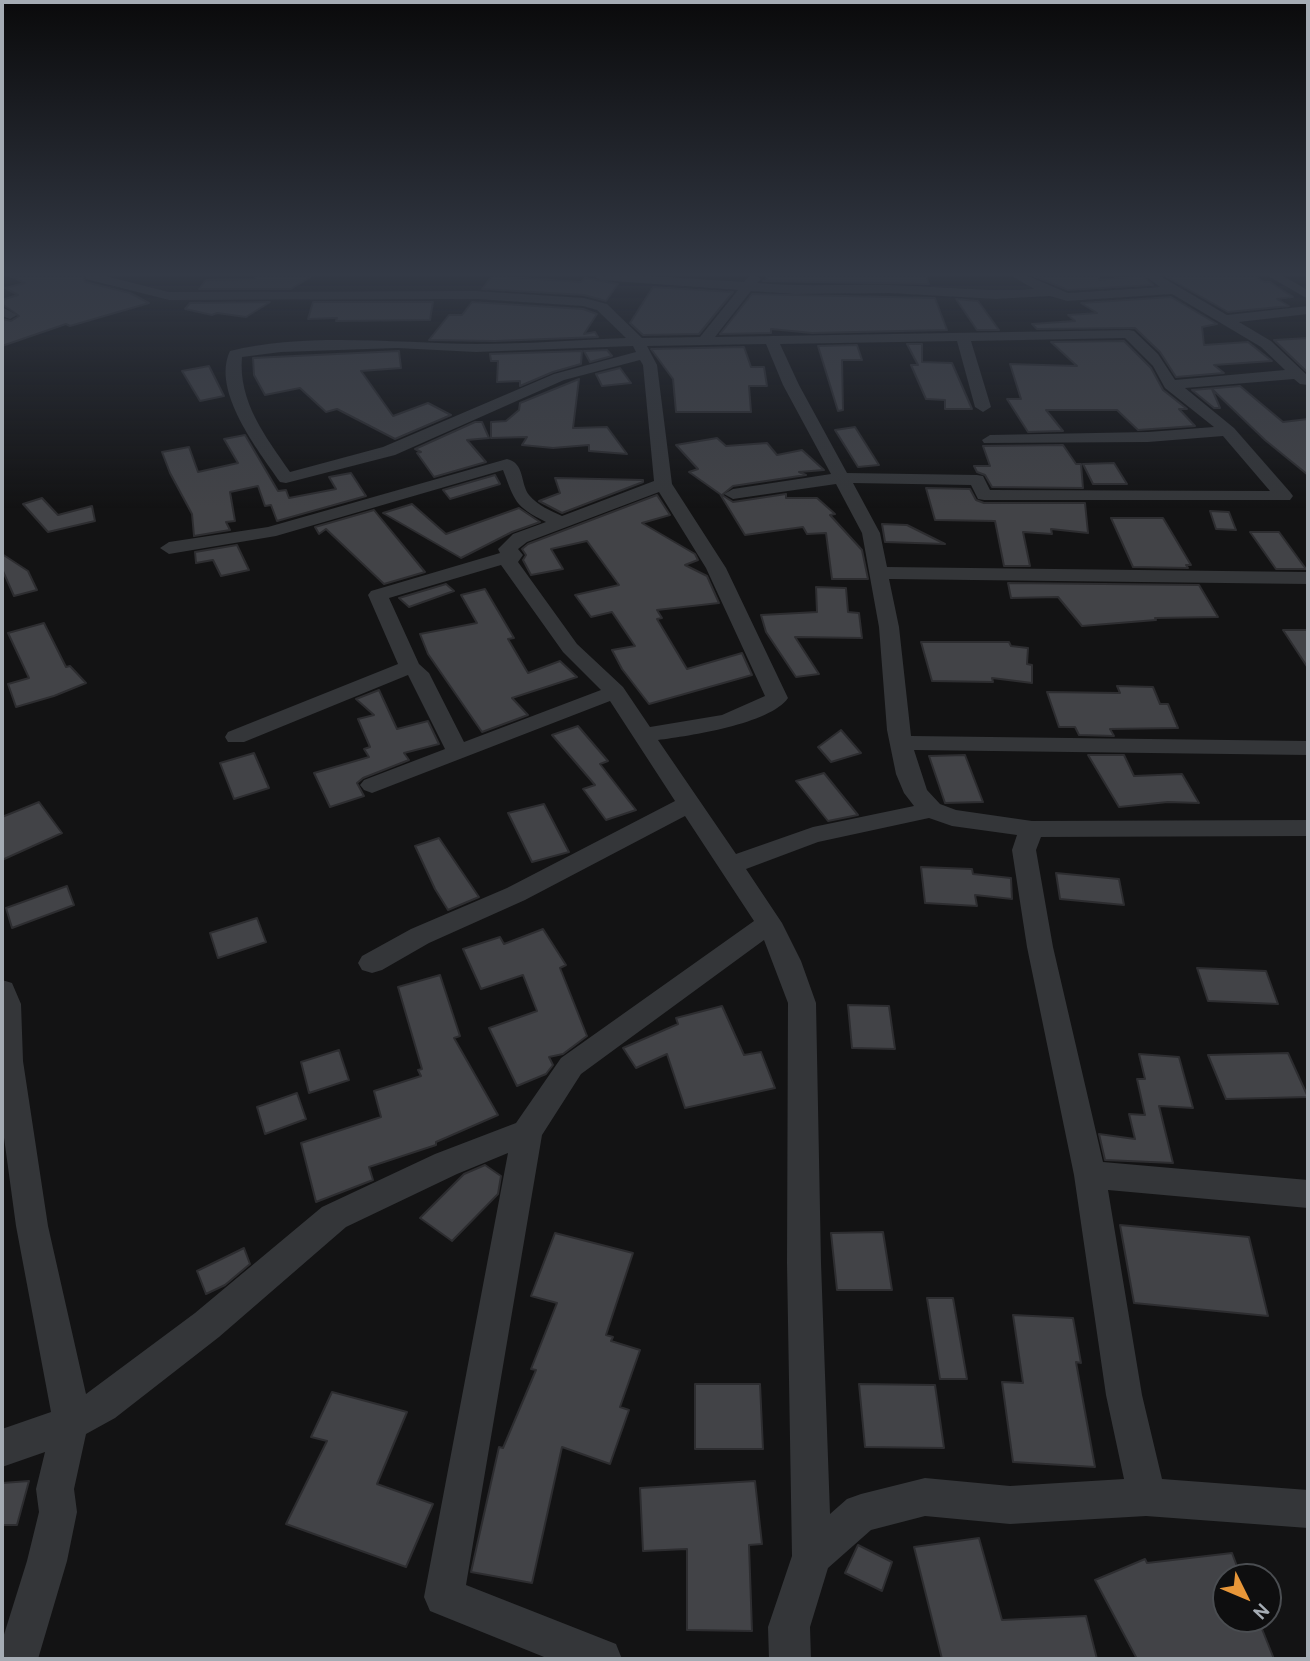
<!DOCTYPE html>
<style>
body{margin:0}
#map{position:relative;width:1310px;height:1661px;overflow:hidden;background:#131314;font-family:Cabin,sans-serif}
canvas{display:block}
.frame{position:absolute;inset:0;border:4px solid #a5acb4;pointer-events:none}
.north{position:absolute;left:1212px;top:1563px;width:70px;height:70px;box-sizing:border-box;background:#0e0e0f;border:2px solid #4a4d51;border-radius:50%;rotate:133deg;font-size:19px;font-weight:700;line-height:28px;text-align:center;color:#a5acb4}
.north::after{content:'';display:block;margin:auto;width:24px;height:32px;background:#e79639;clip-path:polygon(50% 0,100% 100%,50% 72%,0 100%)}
</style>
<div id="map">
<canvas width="1310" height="1661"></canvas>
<div class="frame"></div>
<div class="north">N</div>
</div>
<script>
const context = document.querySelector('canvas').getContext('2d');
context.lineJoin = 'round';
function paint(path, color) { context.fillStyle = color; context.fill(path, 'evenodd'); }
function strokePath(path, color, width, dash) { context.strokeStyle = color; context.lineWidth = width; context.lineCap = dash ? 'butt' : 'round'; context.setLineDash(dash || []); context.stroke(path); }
const building = new Path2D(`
 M10 276H83L85 282 130 293 149 303 70 326 66 324 2 346V319L11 321 19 316 2 304V300L18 295 5 288 25 283Z
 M259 276H312L291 289H199L206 280 254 279Z
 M492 276 581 282 585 278 618 284 606 301 584 295 482 289Z
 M766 276H926L929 284 763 281 767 280Z
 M1034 276H1099V280L1143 276 1153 285 1068 290Z
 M1165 276H1254L1264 282H1270L1293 297 1277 299 1289 306 1228 312Z
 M653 287 733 292 699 334 643 335 630 323Z
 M752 294 935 298 947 330 812 333 771 329V333L720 334Z
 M1171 297 1217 324 1202 327 1204 345 1248 342 1272 361 1214 365 1224 373 1176 377 1160 352 1135 328 1037 329 1032 324 1075 321 1068 315 1097 313 1081 303Z
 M956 299 978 301 999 330H977Z
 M270 302 246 317 217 313 212 315 185 309 190 303Z
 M313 302H433L430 320 336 321 337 318 308 319Z
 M472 302 583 309 597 314 584 334 595 332 598 337 495 341 429 340 449 315H462Z
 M1308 338V373L1274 340Z
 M1124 341 1151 368 1163 390 1187 409H1179L1195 426 1138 430 1117 410H1046L1063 431 1028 432 1007 399H1021L1010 364 1077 366 1051 342Z
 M907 344H922V362L952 363 972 409H945V400L926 399 911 365H918Z
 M857 345 862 360H842L843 410 838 411 818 346Z
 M744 347 751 367H764L767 386H749L751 412H676L673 379 651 349Z
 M607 350 612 356 590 362 584 351Z
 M399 351 401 368 361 371 393 416 428 403 451 415 395 439 337 409 326 412 300 388 265 395 254 375 253 358Z
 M582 351 581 364 553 372 520 386V381L497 382 498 361H491L490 354Z
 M209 366 224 396 200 401 182 371Z
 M620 368 631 383 602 386 596 374Z
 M579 379 573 428 607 427 627 454 589 451V445L553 448 522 445 527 437 491 438V422L506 421 519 410 520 403Z
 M1240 386 1283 422 1308 419V475L1265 440 1212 389 1220 408H1214L1192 390Z
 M475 422H482L489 438 467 440 486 462 434 477 417 453 421 452 415 449Z
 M855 427 879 465 858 467 835 430Z
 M245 435 278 491 286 490 289 498 336 489 329 477 351 473 366 496 277 521 271 505 265 506 258 486 230 492 235 521 226 522 230 530 194 536 192 514 170 473 162 452 189 447 198 472 238 463 224 439Z
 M717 438 726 446 767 443 777 455 802 450 824 470 799 472 806 475 733 486 722 495 733 502 786 494V498H817L835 514 830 515 862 550 868 579H832L826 533 807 534 803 527 745 535 720 494 689 472 698 469 676 445Z
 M1063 445 1076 464H1081L1083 488 992 487 985 475 977 472 974 466H990L983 446Z
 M1114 463 1127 484H1093L1083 464Z
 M495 475 500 484 450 499 443 490Z
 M555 478 643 480V482L562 513 539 501 560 493Z
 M926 488 970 489 976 500 984 503H1085L1088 533 1051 529 1052 534 1023 532 1030 566H1004L995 521 935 520Z
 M657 495 670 515 642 523 695 554 698 560 685 565 707 576 719 603 657 610 662 618 657 619 687 669 742 653 752 675 649 704 622 669 612 650 635 646 612 612 591 617 575 595 619 585 587 541 551 549 563 569 531 575 523 560 526 555 522 549 528 544Z
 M42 498 58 515 92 506 95 521 48 532 23 504Z
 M412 504 446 534 519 508 540 522 512 532 461 558 383 513Z
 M374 510 378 515 425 572 384 584 326 529 319 534 315 527Z
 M1210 511 1229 512 1236 530 1216 529Z
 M1111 518H1163L1191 565H1186L1188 568 1133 567Z
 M882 524 907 525 945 544 885 542Z
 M1250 532H1279L1306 569H1276Z
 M237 545 249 570 221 576 213 560 196 563 195 552Z
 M2 554 28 571 37 590 14 596 2 569Z
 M1008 583 1199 585 1218 617 1155 618 1156 620 1082 626 1058 597 1011 598Z
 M446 584 454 591 409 607 399 598Z
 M816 587 846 588 848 612 859 613 862 638 795 637 819 674 796 677 766 632 761 615 817 612Z
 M485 589 514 638 508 639 528 673 560 661 577 677 512 698 528 715 482 732 428 654 420 634 477 623 461 595Z
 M44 623 66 667 70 666 86 683 54 696 16 707 8 684 29 678 8 633Z
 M1283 630H1308V668Z
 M921 642H1009L1011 646 1028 648 1027 664 1032 665V683L992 678 993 682 932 681Z
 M1117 686 1153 687 1160 704H1168L1178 728 1110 729 1114 736 1079 735 1075 727H1059L1047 692 1120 693Z
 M379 690 397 729 428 721 439 744 404 753 409 760 363 778 357 783 364 796 330 807 314 773 369 757 364 749 370 747 358 719 374 715 356 699Z
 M578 726 608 761 600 764 636 810 606 820 583 789 595 785 552 735Z
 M841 730 861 753 831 762 818 747Z
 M254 753 269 788 234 799 220 763Z
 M965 755 983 802 945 803 929 756Z
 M1088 755H1124L1134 776 1182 774 1199 803 1168 802 1119 807Z
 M824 773 858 815 828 821 796 781Z
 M39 802 62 833 2 860V817Z
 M544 804 569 852 532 862 508 813Z
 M439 838 479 897 448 910 435 889 415 846Z
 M921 867 972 869 973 874 1011 878 1012 899 975 895 977 906 925 903Z
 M1056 873 1119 879 1124 905 1060 899Z
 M67 886 74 905 12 928 6 908Z
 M257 918 266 942 218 958 210 933Z
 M543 929 566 965 560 968 587 1036 563 1054 549 1057 553 1065 546 1074 517 1086 489 1028 537 1011 523 975 481 989 463 949 500 937 504 944Z
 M1197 968 1266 971 1278 1004 1208 1001Z
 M440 975 460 1036 454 1038 498 1115 436 1142V1145L369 1167 373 1180 316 1202 301 1143 381 1117 374 1091 421 1076 418 1070 422 1069 398 987Z
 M848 1005 889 1006 895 1049 852 1048Z
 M722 1006 744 1055 761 1052 775 1088 685 1108 667 1054 636 1068 623 1048 678 1024 676 1018Z
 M339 1050 349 1080 309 1093 301 1062Z
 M1288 1053 1308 1097 1226 1099 1208 1055Z
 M1139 1054 1179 1057 1193 1108 1159 1106 1173 1163 1105 1160 1099 1134 1135 1139 1129 1114 1145 1115 1137 1079H1145Z
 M297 1093 306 1119 265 1134 257 1107Z
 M485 1165 501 1176 498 1194 452 1241 420 1218 464 1174Z
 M1120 1225 1249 1237 1268 1316 1134 1303Z
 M883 1232 892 1290H837L831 1233Z
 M555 1233 633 1253 606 1335 613 1337 611 1341 640 1350 620 1407 629 1410 610 1464 562 1447 532 1583 471 1572 499 1447 503 1448 536 1370 531 1369 557 1303 531 1296Z
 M244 1248 250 1264 225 1285 206 1294 197 1271Z
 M927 1298H953L967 1379H940Z
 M1013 1315 1073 1318 1081 1363 1076 1362 1095 1467 1013 1462 1002 1382 1023 1383Z
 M695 1384H760L763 1449H695Z
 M859 1384 935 1385 944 1448 865 1447Z
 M332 1392 407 1412 377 1484 433 1504 406 1567 286 1524 327 1441 311 1437Z
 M29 1481 17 1525H2V1483Z
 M755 1481 762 1544 749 1545 752 1631 687 1630V1549L643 1551 640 1488Z
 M979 1538 1002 1620 1086 1616 1097 1659H942L914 1547Z
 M858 1545 892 1562 882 1591 845 1573Z
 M1232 1553 1241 1577H1226V1619H1258L1274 1659H1137L1095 1580 1145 1559 1147 1563Z`);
paint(building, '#424347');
strokePath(building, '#2d2d30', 2);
paint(new Path2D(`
 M85 276H105L169 292 476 291 584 298 607 304 642 338 700 337 738 290 600 280 594 276H650L744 282 749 276H757L761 279 757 283C801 287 844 284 888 285 937 286 985 292 1034 289L1012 276H1028L1068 293 1160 287 1145 276H1160L1227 315 1308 306V314L1239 322 1271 341 1308 376V385L1300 384 1294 379 1185 388 1234 428 1290 492 1293 496 1290 500H984L978 499 971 485 853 483 880 533 887 567 1308 572V584L889 579 899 627 911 736 1308 741V755L914 750 927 790 940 804 956 810 1032 821 1308 820V836L1041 837 1036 850 1053 947 1103 1162 1308 1180V1208L1108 1190 1142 1395 1162 1479 1308 1490V1528L1146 1516 1010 1524 925 1516 871 1530 828 1568 810 1627 811 1659H769L768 1627 792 1556 787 1263 788 1003 764 940 581 1074 542 1135 466 1585 616 1644 622 1659H549L430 1611 424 1597 508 1153 457 1174 346 1227 219 1337 115 1418 86 1434 74 1489 77 1512 67 1561 38 1659H2V1641L27 1561 39 1512 36 1489 45 1452 2 1467V1429L51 1412 16 1226 2 1123V980L12 983 21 1004 23 1061 48 1226 86 1394 195 1313 322 1207 435 1154 516 1123 561 1058 754 921 685 816 525 900 429 943 382 970 372 973 362 970 358 963 362 956 411 929 507 888 675 801 610 701 372 793 364 790 360 785 364 780 445 749 408 675 244 742H228L225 737 228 732 398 664 368 595 371 591 500 553 498 549 513 534 546 522C514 506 515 501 503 470L276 536 169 554 160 548 169 542 268 527 507 459C525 463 520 483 529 495 537 505 551 511 562 516L654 481 643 365 640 360 564 380 395 455 286 483 280 482C258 450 211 391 230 351 305 332 399 343 476 344 526 344 576 340 626 338L597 310 583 306 476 299 169 300 86 279ZM751 291 794 294 889 293 996 299 1050 296 1067 301 1172 294 1261 347 1285 370 1175 380 1158 354 1134 331 1129 330 715 337ZM1125 338 1153 366 1165 388 1214 427 1148 432 990 435 982 440 984 443 1148 442 1223 436 1270 491 990 490 983 476 977 475 847 473 799 385 780 344 957 341 975 407 983 412 991 407 971 341ZM766 344 783 385 831 474 733 489 724 494 733 499 836 484 862 533 879 627 887 730 896 774 904 793 914 806 813 827 736 854 658 740C689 736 770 724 788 698L726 568 672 484 657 365 647 346ZM633 346 636 352 554 374 383 447 290 472C266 437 238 402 242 357L281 352 397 348 476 352ZM659 492 706 568 765 696 722 715 650 727 623 687 577 644 518 562 523 555 518 549 527 542ZM501 565 563 652 601 690 464 742 429 673 419 664 389 598ZM929 818 952 826 1017 835 1012 850 1027 947 1074 1175 1106 1395 1124 1479 1010 1486 925 1478 861 1494 847 1499 830 1514 821 1263 816 1003 801 961 782 923 746 869 818 842Z
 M1268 276H1283L1308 290V299Z
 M2 307 17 315 10 319 2 316Z`), '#343639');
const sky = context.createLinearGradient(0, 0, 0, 508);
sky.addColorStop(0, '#0a0a0b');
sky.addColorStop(0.54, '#333945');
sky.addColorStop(1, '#33394500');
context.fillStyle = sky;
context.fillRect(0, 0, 1310, 508);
</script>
